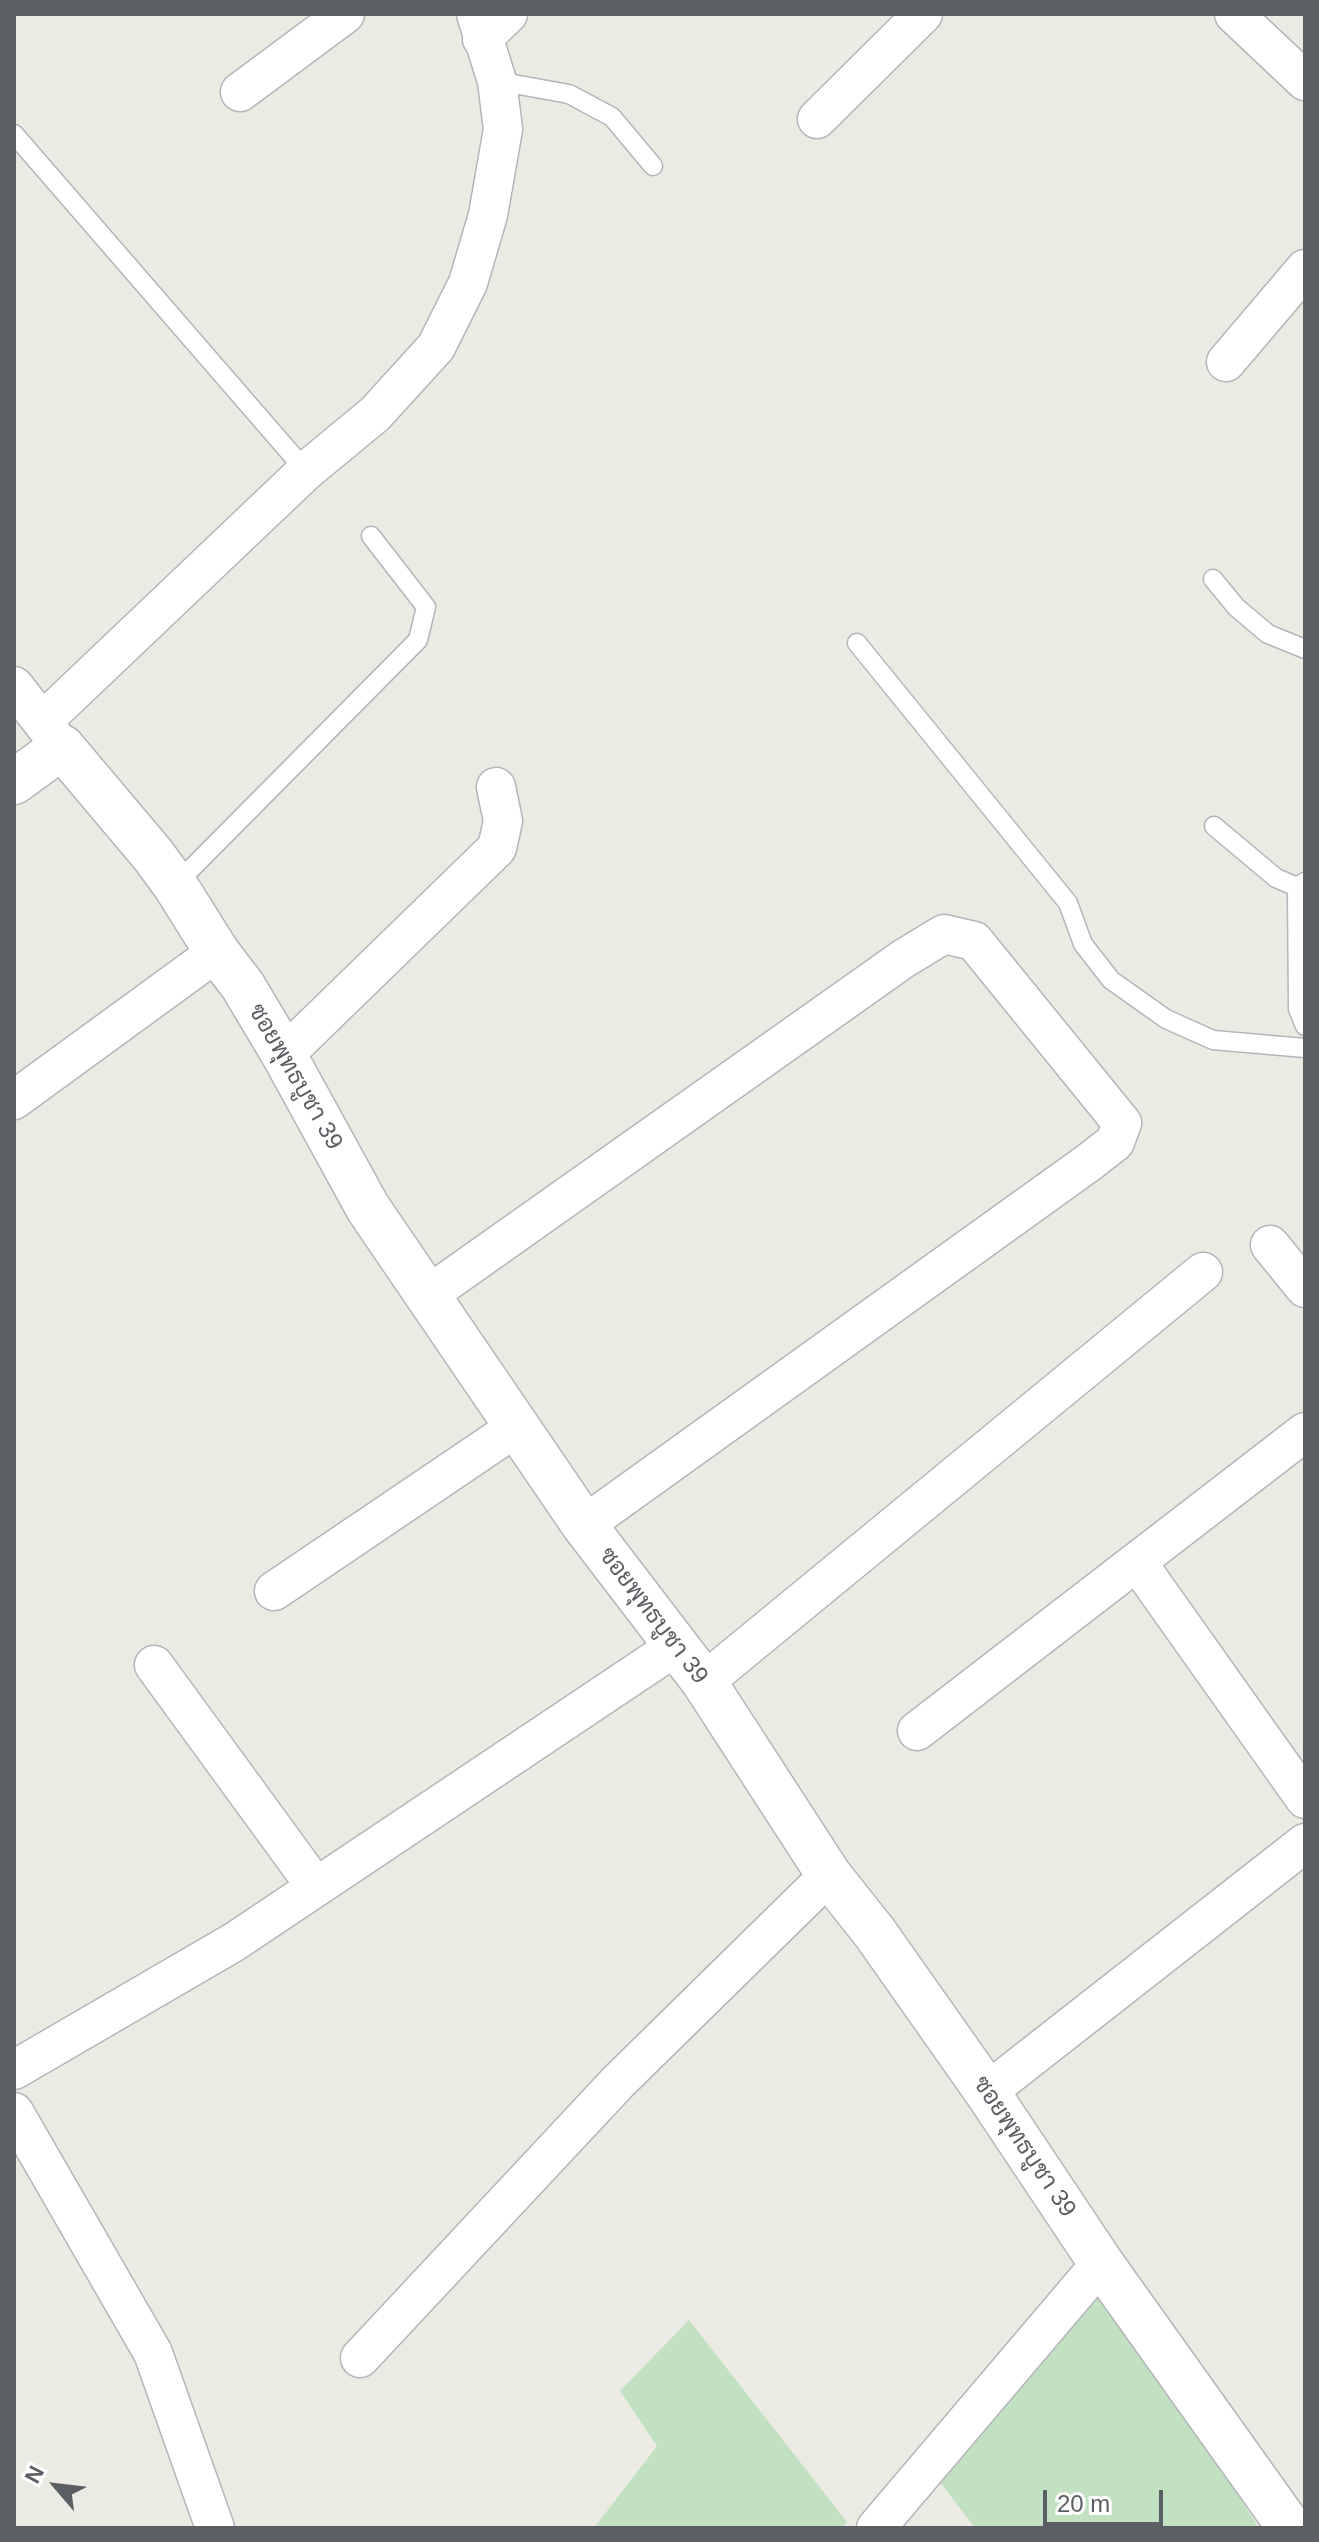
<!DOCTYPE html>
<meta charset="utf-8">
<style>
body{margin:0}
#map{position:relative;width:1319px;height:2542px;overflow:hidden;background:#ecebe3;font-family:Helvetica,sans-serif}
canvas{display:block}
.frame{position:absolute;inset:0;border:16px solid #5b5e62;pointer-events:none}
.north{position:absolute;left:16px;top:2446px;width:80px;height:80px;-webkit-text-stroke:6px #fff;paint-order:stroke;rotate:298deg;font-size:22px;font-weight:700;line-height:32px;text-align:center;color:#5b5e62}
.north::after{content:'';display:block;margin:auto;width:28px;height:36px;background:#5b5e62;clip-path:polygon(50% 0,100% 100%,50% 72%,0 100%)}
.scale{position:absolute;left:1043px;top:2490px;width:120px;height:36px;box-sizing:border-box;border:4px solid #5b5e62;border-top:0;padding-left:10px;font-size:24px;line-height:28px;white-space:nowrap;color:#5b5e62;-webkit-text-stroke:6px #fff;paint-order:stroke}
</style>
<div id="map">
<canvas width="1319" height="2542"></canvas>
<div class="frame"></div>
<div class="north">N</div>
<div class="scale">20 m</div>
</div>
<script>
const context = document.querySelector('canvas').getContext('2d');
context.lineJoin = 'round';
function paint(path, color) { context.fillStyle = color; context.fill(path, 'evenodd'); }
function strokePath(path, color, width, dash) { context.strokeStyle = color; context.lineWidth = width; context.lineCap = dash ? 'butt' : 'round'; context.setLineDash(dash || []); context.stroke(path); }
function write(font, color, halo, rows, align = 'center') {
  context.font = font + ' Helvetica,Sarabun,sans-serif'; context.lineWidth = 7; context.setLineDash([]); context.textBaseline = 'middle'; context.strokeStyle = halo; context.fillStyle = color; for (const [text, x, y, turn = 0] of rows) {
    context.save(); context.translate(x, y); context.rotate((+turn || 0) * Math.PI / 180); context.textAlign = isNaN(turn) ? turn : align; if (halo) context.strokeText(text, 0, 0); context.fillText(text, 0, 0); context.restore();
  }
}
paint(new Path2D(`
 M1102 2287 1259 2528H975L940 2482Z
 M689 2320 847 2522 842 2528H594L657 2446 620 2391Z`), '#c2e1c3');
const service = new Path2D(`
 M497 81 569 94 612 117 653 166
 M14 134 306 471
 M1213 579 1236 607 1268 634 1305 649
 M857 643 1068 903 1083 944 1111 980 1166 1019 1213 1040 1305 1048
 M1214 826 1276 878 1297 887 1305 882
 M175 885 418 640 426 607 371 536
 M1297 887 1298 1009 1305 1026`);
const minor = new Path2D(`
 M1234 14 1305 81
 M482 39 508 14
 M240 92 345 14
 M817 119 923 14
 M1226 362 1305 269
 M14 686 57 741
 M42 722 306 471 375 414 436 347 468 283 488 215 503 129 497 81 476 14
 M284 1055 497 848 503 821 496 787
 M14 1100 217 952
 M1270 1245 1305 1288
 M428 1295 903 959 944 934 974 941 1122 1123 1115 1142 1088 1163 584 1525
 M1137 1562 1305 1799
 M274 1591 518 1426
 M154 1665 316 1887
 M704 1682 1203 1272
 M917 1731 1305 1432
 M14 2070 234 1942 678 1645
 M987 2092 1305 1843
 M14 2112 153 2353 215 2528
 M360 2358 618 2082 829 1875
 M876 2528 1101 2263`);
const tertiary = new Path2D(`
 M14 782 62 747 153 855 175 885 217 952 243 986 284 1055 368 1208 584 1525 704 1682 829 1875 875 1933 987 2092 1101 2263 1290 2528`);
strokePath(service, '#b4b5b9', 21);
strokePath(minor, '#b4b5b9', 41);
strokePath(tertiary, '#b4b5b9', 47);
strokePath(service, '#fff', 18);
strokePath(minor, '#fff', 38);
strokePath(tertiary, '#fff', 44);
write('24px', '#5b5e62', '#fff', [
 ["ซอยพุทธบูชา 39",295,1077,60],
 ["ซอยพุทธบูชา 39",653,1616,53],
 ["ซอยพุทธบูชา 39",1024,2147,56]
]);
</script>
